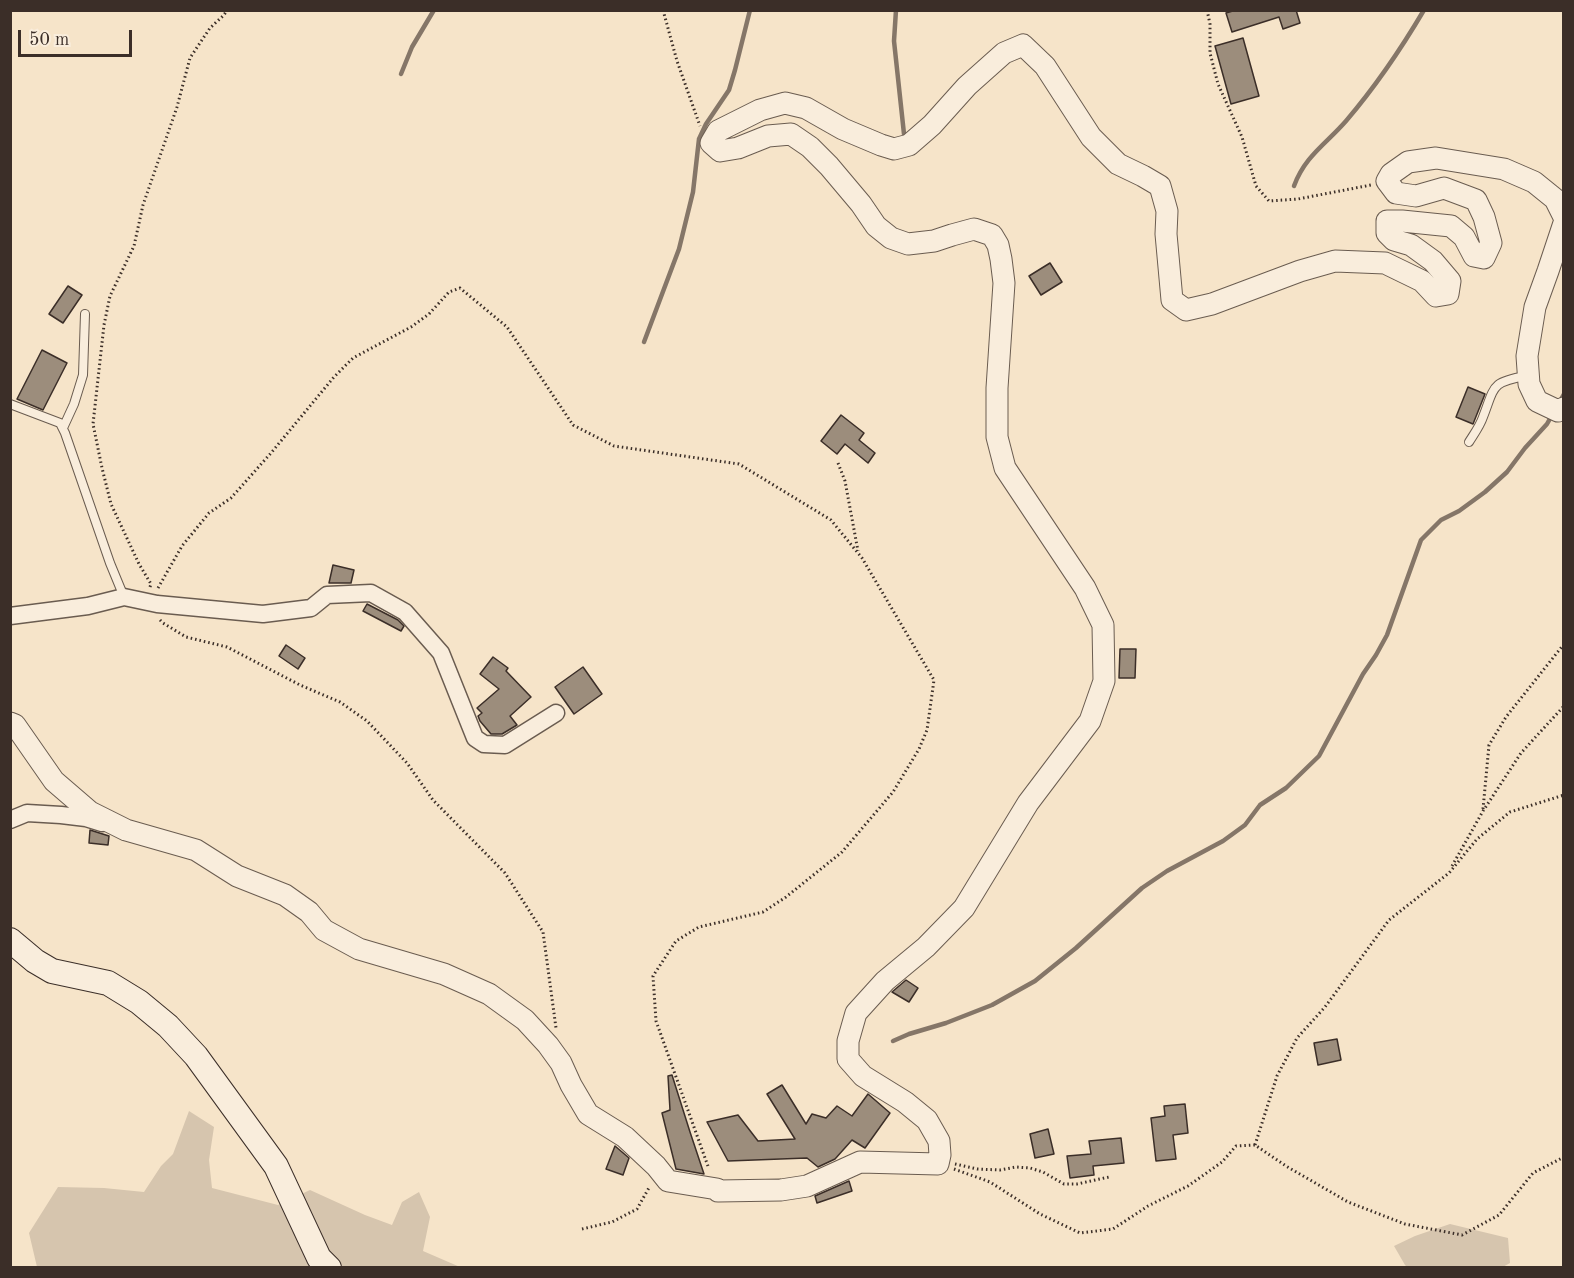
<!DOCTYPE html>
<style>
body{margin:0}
#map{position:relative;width:1574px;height:1278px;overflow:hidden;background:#f6e4c9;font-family:"Old Standard TT",serif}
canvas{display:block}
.frame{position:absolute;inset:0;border:12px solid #3b2e28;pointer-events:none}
.scale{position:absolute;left:18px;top:30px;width:114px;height:27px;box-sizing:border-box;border:3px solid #3b2e28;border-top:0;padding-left:8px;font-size:18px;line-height:21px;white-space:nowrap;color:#3b2e28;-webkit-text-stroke:4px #f9eddc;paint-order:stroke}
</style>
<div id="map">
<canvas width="1574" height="1278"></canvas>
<div class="frame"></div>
<div class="scale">50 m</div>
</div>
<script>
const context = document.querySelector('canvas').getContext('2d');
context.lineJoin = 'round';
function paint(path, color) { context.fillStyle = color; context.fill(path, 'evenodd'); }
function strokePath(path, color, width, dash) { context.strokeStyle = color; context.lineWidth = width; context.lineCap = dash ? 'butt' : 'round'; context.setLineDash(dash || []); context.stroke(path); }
paint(new Path2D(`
 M189 1111 214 1127 209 1160 212 1188 278 1205 310 1190 365 1215 392 1225 402 1202 419 1192 430 1217 423 1251 460 1267H37L29 1233 58 1187 104 1188 144 1192 161 1166 173 1154Z
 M1450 1224 1508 1238 1510 1263 1501 1268H1408L1405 1265 1394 1246 1415 1236Z`), '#d6c5ae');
strokePath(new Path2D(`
 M896 10 894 41 904 134
 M401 74 412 47 434 10
 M1294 186C1305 156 1326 144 1346 121 1375 87 1401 49 1424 10
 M644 342 679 249 693 192 699 139 706 124 729 90 735 70 750 10
 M1559 403 1564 394
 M893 1041 909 1034 946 1023 992 1005 1035 981 1076 948 1142 888 1167 871 1223 841 1245 825 1260 805 1286 788 1319 756 1363 674 1376 655 1387 635 1421 540 1441 520 1459 511 1485 492 1507 472 1525 448 1547 424 1552 415`), '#857668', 4.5);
const building = new Path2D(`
 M1236 10H1296L1300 23 1283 29 1279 17 1232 32 1226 13Z
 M1243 38 1259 96 1231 104 1215 46Z
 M1050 263 1062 282 1041 295 1029 276Z
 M68 286 82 295 63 323 49 314Z
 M42 350 67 363 43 410 17 399Z
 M1468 387 1485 394 1473 424 1456 417Z
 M841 415 864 433 859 440 875 453 868 463 845 444 837 454 821 441Z
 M333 565 354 570 351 583H329Z
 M367 604 398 620 404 626 401 631 363 611Z
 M286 645 305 658 298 669 279 656Z
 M1120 649H1136L1135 678H1119Z
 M493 657 508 668 506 671 531 697 510 716 517 725 502 734H491L480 721 478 716 482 713 477 708 499 689 480 674Z
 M583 667 602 694 574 714 555 687Z
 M90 830 109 836 108 845 89 843Z
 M906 980 918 988 909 1002 892 992Z
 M1337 1039 1341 1060 1318 1065 1314 1043Z
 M672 1075 690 1132 704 1174 676 1169 662 1113 670 1110 668 1076Z
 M782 1085 806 1124 812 1114 826 1118 837 1106 852 1116 868 1094 890 1113 865 1148 852 1140 835 1159 818 1167 807 1158 728 1161 707 1122 738 1115 758 1141 795 1139 767 1094Z
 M1185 1104 1188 1133 1173 1135 1176 1159 1156 1161 1151 1118 1165 1116 1164 1106Z
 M1048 1129 1054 1154 1035 1158 1030 1134Z
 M1121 1138 1124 1163 1093 1166 1094 1175 1070 1178 1067 1156 1091 1154 1089 1141Z
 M615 1146 629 1158 623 1175 606 1169Z
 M849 1181 852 1191 817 1203 815 1196Z`);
paint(building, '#9c8d7c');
strokePath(building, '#3b2e28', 1.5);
const service = new Path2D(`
 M10 404 60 423 65 433 110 563 124 597
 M63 428 74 404 83 375 85 314
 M1469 442C1474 434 1480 426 1483 417 1495 386 1491 382 1526 376`);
const minor = new Path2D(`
 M10 616 88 606 124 597 157 604 263 614 311 608 327 595 371 593 405 612 441 653 475 738 484 744 505 745 556 713
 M10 820 27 813 61 815 86 818 102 823`);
const tertiary = new Path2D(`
 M1564 223 1548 271 1535 307 1527 356 1529 384 1537 401 1558 411 1564 408
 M10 723 15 725 54 781 90 812 126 830 196 850 237 876 285 895 309 912 324 930 359 949 444 974 489 994 525 1020 548 1045 561 1063 571 1085 588 1114 625 1137 656 1166 668 1181 717 1189 718 1191 781 1190 807 1186 860 1162 938 1164 940 1155 939 1141 927 1120 905 1102 863 1076 848 1059V1041L856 1013 885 981 926 947 964 908 1028 803 1090 721 1104 681 1103 625 1085 588 1005 468 997 437V388L1004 283 1001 259 998 245 992 235 974 229 952 235 934 241 908 244 891 238 876 226 861 204 829 166 810 147 791 134 768 136 738 148 720 151 711 143 718 131 760 110 785 103 806 108 843 129 881 145 894 149 909 145 932 125 967 86 1004 53 1023 45 1045 66 1091 137 1118 164 1143 176 1160 186 1167 211 1166 234 1172 300 1186 310 1212 304 1300 271 1335 261 1385 263 1422 281 1436 296 1448 294 1450 281 1433 261 1411 245 1394 240 1387 233V221H1402L1451 226 1464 237 1474 256 1484 258 1491 243 1484 217 1476 200 1444 188 1416 196 1396 193 1387 181 1391 174 1408 162 1436 158 1504 169 1534 182 1555 199 1564 217`);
const secondary = new Path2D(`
 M10 940 35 961 52 971 108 983 139 1002 168 1026 196 1056 276 1166 319 1258 329 1268`);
strokePath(service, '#6a5c50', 10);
strokePath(minor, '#6a5c50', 19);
strokePath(tertiary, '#6a5c50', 23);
strokePath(secondary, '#3b2e28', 26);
strokePath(new Path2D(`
 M663 10 677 61 700 126
 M1207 10 1210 24V53L1218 84 1242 137 1256 186 1269 201 1298 199 1371 185
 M838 463 845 481 858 551
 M150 587 151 584 139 564 111 504 102 468 93 424 104 325 110 296 134 246 143 205 177 107 190 58 210 28 224 15 227 10
 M158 588 182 546 209 513 231 498 271 453 334 377 353 358 411 327 429 314 449 292 460 288 507 327 573 425 614 446 739 464 831 520 862 558 934 680 927 730 919 749 893 792 842 852 786 897 763 912 699 927 676 941 653 976 656 1021 709 1169
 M160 620 163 623 186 637 227 647 300 685 340 702 367 721 407 763 433 800 505 873 543 932 556 1028
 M1483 809 1489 745 1506 717 1564 644
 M1452 866 1483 811 1521 753 1564 706
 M1255 1145 1277 1076 1297 1038 1325 1007 1389 920 1449 873 1477 839 1510 812 1564 795
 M955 1164 977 1169 1000 1170 1016 1167 1030 1168 1043 1172 1064 1184H1077L1109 1177
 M954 1169 990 1182 1040 1214 1080 1233 1113 1229 1148 1206 1188 1186 1222 1162 1236 1146 1255 1145 1286 1166 1348 1202 1405 1224 1462 1235 1499 1215 1533 1173 1564 1157
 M582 1229 612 1222 637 1209 650 1186`), '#3b2e28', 3, [1.5, 3]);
strokePath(service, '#f9eddc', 8);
strokePath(minor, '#f9eddc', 16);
strokePath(tertiary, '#f9eddc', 21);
strokePath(secondary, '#f9eddc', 24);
</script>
